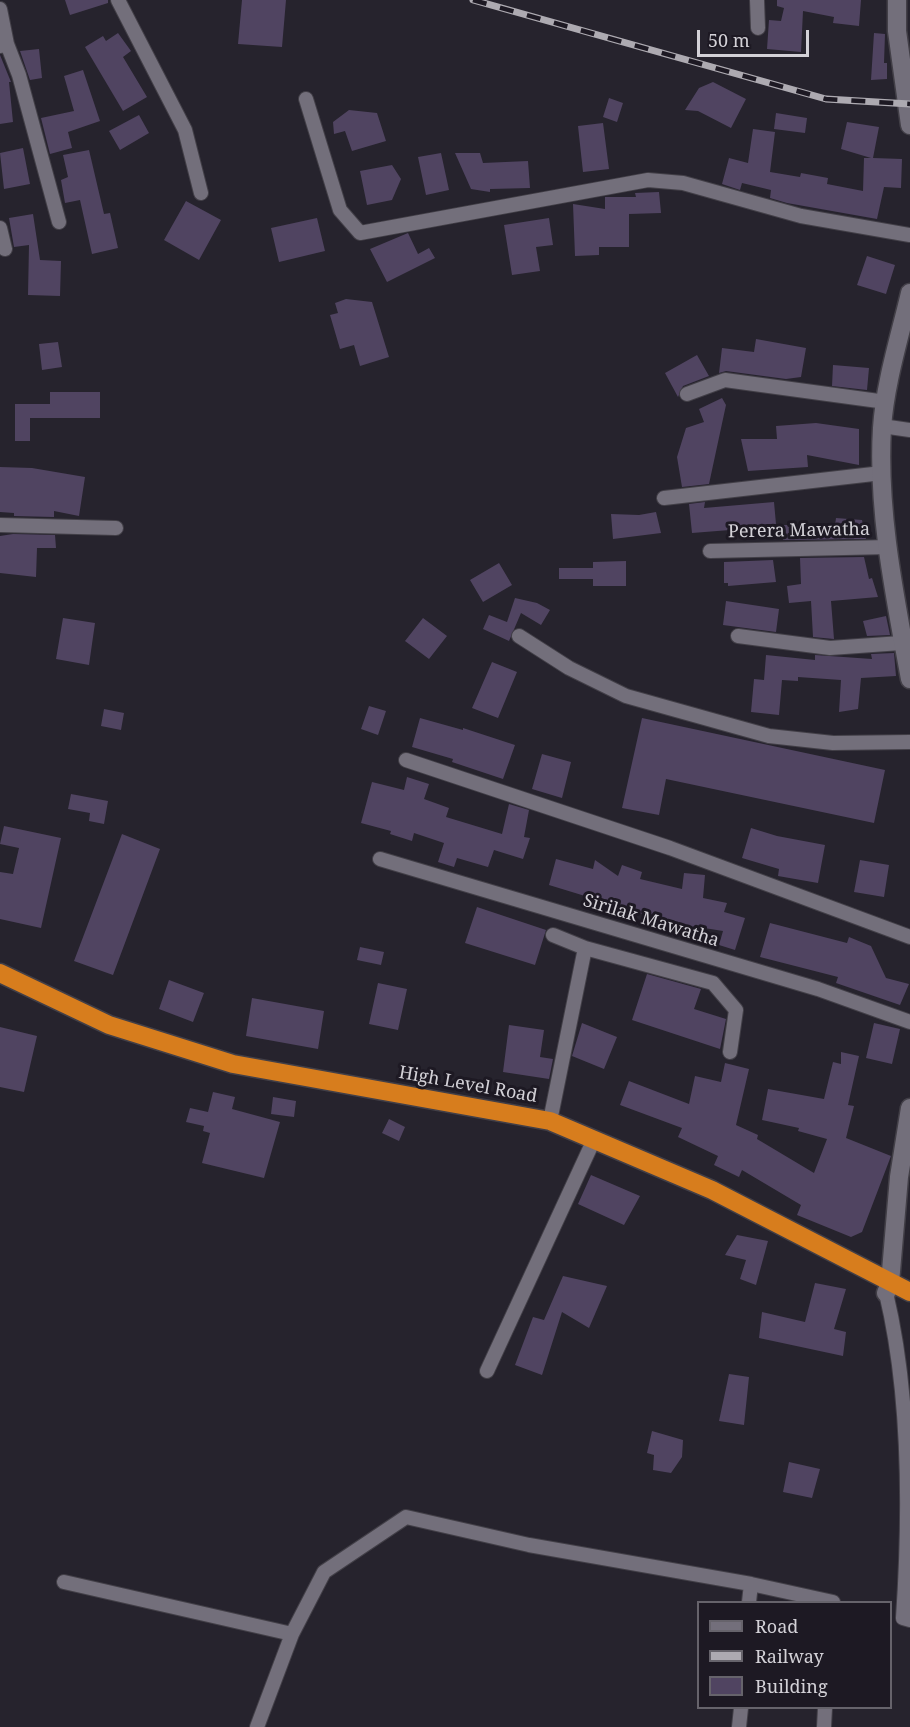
<!DOCTYPE html>
<style>
body{margin:0}
#map{position:relative;width:910px;height:1727px;overflow:hidden;background:#26232d;font-family:"Noto Serif",serif}
canvas{display:block}
.legend{position:absolute;left:697px;top:1601px;width:195px;height:108px;box-sizing:border-box;background:#1d1923;border:2px solid #66636b;margin:0;padding:8px 10px;list-style:none;font-size:18px;color:#d3d1d7}
.legend li{display:flex;align-items:center;gap:12px;height:30px}
.legend b{width:30px;border:2px solid #66636b}
.scale{position:absolute;left:697px;top:30px;width:112px;height:27px;box-sizing:border-box;border:3px solid #d3d1d7;border-top:0;padding-left:8px;font-size:18px;line-height:21px;white-space:nowrap;color:#d3d1d7;-webkit-text-stroke:4px #1d1923;paint-order:stroke}
</style>
<div id="map">
<canvas width="910" height="1727"></canvas>
<ul class="legend">
<li><b style="height:8px;background:#736f7b"></b>Road</li>
<li><b style="height:8px;background:#adaab1"></b>Railway</li>
<li><b style="height:16px;background:#504461"></b>Building</li>
</ul>
<div class="scale">50 m</div>
</div>
<script>
const context = document.querySelector('canvas').getContext('2d');
context.lineJoin = 'round';
function paint(path, color) { context.fillStyle = color; context.fill(path, 'evenodd'); }
function strokePath(path, color, width, dash) { context.strokeStyle = color; context.lineWidth = width; context.lineCap = dash ? 'butt' : 'round'; context.setLineDash(dash || []); context.stroke(path); }
function write(font, color, halo, rows, align = 'center') {
  context.font = font + ' "Noto Serif",serif'; context.lineWidth = 6; context.setLineDash([]); context.textBaseline = 'middle'; context.strokeStyle = halo; context.fillStyle = color; for (const [text, x, y, turn = 0] of rows) {
    context.save(); context.translate(x, y); context.rotate((+turn || 0) * Math.PI / 180); context.textAlign = isNaN(turn) ? turn : align; if (halo) context.strokeText(text, 0, 0); context.fillText(text, 0, 0); context.restore();
  }
}
paint(new Path2D(`
 M65 0H108V3L70 15Z
 M242 0H286L282 47 238 44Z
 M777 0H861L859 26 833 23 834 17 803 11 801 52 767 49 769 20 781 21 784 8 777 6Z
 M118 33 131 51 123 57 147 97 123 111 85 47 103 36 106 41Z
 M874 33 885 34 884 63H887V79L871 80Z
 M39 49 42 78 30 80 20 51Z
 M0 55 11 82H9L13 122 0 124Z
 M83 70 100 121 68 132 72 148 50 154 41 118 74 111 64 76Z
 M713 82 746 99 731 128 698 111 685 110 699 88Z
 M609 98 623 103 617 122 603 117Z
 M349 110 377 113 386 141 352 151 345 131 334 134 333 122Z
 M776 113 807 118 805 133 774 129Z
 M139 115 149 133 120 150 109 131Z
 M847 122 879 127 873 158 902 159 901 188 884 187 877 219 787 203 770 198 771 190 742 183 740 190 722 184 729 158 748 163 753 129 775 132 770 172 800 177 801 173 828 178 827 184 863 191 864 158H871L841 149Z
 M603 123 609 169 583 172 578 126Z
 M23 148 30 184 4 189 0 153Z
 M89 150 104 214 110 213 118 248 92 254 80 200 65 203 61 180 68 177 63 155Z
 M441 153 449 190 426 195 418 157Z
 M455 153H480L483 163 528 161 530 188 490 189V192L471 189Z
 M392 165 401 179 392 200 367 205 360 171Z
 M659 192 661 213 629 214V247H599V255L575 256 573 204 605 209V197H636L635 193Z
 M186 201 221 220 199 260 164 240Z
 M33 214 40 260 61 261 60 296 28 295 29 245 14 247 9 218Z
 M317 218 325 251 279 262 271 228Z
 M549 218 553 245 536 247 540 271 512 275 504 225Z
 M408 233 418 254 429 248 435 258 387 282 370 249Z
 M867 256 895 265 886 294 857 285Z
 M346 299 372 302 389 357 360 366 354 345 340 349 330 315 338 313 335 303Z
 M756 339 806 348 801 377 786 379 726 371 719 373 722 348 754 352Z
 M58 342 62 367 42 370 39 344Z
 M697 355 709 376 683 386 678 397 665 373Z
 M833 365 869 368 867 390 832 386Z
 M50 392H100V418H30V441H15V404H50Z
 M722 398 726 405 709 484 682 487 677 457 686 428 704 422 699 409Z
 M816 423 859 429V465L807 455 808 467 748 471 741 439H777L776 426Z
 M0 467 32 468 85 477 79 516 54 511V517L14 516V513L0 512Z
 M705 502 704 508 774 502 776 524 729 527 730 530 692 533 689 504Z
 M656 512 661 533 613 539 611 514 639 515Z
 M836 518 862 520 866 539 783 540V525H835Z
 M13 534 55 535 56 548H37L36 577 0 573V536Z
 M864 557 869 579 872 578 878 597 831 601 834 639 813 637 811 601 789 603 787 586 801 584 800 558Z
 M773 560 776 582 728 586V583H724V562Z
 M626 561V586H593V579H559V568H593V562Z
 M499 563 512 585 483 602 470 580Z
 M515 598 537 603 550 610 541 625 521 613 509 641 483 629 489 615 507 622Z
 M726 601 779 609 776 632 723 625Z
 M886 616 890 635 867 636 863 621Z
 M63 618 95 623 89 665 56 659Z
 M423 618 447 636 429 659 405 641Z
 M894 653 896 676 861 678 858 709 839 712 841 680 798 677V681L782 680 779 715 751 712 754 679 764 680 766 655 815 660V655L872 659 871 654Z
 M492 662 517 672 498 718 472 708Z
 M369 706 386 711 378 735 361 729Z
 M104 709 124 713 121 730 101 726Z
 M420 718 463 730V728L515 745 503 779 452 762 453 759 412 747Z
 M642 718 885 770 874 823 666 779 659 815 622 808Z
 M542 754 571 762 562 798 532 789Z
 M407 777 429 784 424 799 449 808 446 817 502 834 509 804 529 810 524 837 530 838 523 859 494 850 488 867 457 858 454 867 438 862 444 843 414 833 412 841 390 834 391 831 361 823 372 782 404 790Z
 M71 794 108 801 104 824 89 821 90 813 68 809Z
 M4 826 61 838 41 928 0 919V872L13 874 19 848 0 844Z
 M751 828 777 836 825 845 818 883 778 876 779 869 742 858Z
 M122 834 160 849 113 975 74 961Z
 M556 859 593 869 595 860 618 876 622 865 642 872 640 879 682 889 684 873 705 875 703 898 727 903 724 912 745 918 735 950 719 945 723 931 698 927 697 934 674 928 675 921 629 911 598 900 596 906 583 902 585 896 549 885Z
 M860 860 889 865 884 897 854 892Z
 M477 907 546 930 535 965 465 943Z
 M770 923 847 943 849 937 871 946 886 978 909 984 900 1005 836 983 838 977 760 957Z
 M360 947 384 952 381 965 357 960Z
 M647 974 701 989 694 1009 726 1019 720 1049 632 1020Z
 M169 980 204 993 193 1022 159 1009Z
 M378 983 407 989 398 1030 369 1024Z
 M252 998 324 1011 318 1049 246 1036Z
 M582 1023 617 1037 604 1069 572 1056Z
 M874 1023 900 1029 892 1064 866 1058Z
 M509 1025 544 1030 540 1057 553 1059 549 1079 503 1072Z
 M0 1027 37 1036 24 1092 0 1087Z
 M841 1052 859 1056 848 1105 854 1106 846 1138 891 1156 862 1232 851 1237 797 1215 801 1205 742 1170 739 1177 714 1165 718 1156 678 1137 682 1128 620 1105 629 1081 689 1104 695 1076 721 1082 725 1063 749 1069 736 1125 758 1135 757 1139 814 1173 827 1139 798 1131 799 1128 762 1120 768 1089 824 1099 833 1062 841 1064Z
 M213 1092 235 1097 232 1109 280 1122 264 1178 202 1163 210 1133 203 1131 204 1126 186 1122 190 1108 208 1112Z
 M273 1097 296 1101 294 1117 271 1114Z
 M389 1119 405 1127 399 1141 382 1133Z
 M591 1175 640 1196 624 1225 578 1204Z
 M737 1235 768 1241 756 1285 740 1279 746 1260 725 1255Z
 M563 1276 607 1286 589 1328 562 1312 542 1375 515 1365 533 1317 544 1320Z
 M815 1283 846 1289 834 1329 846 1332 843 1356 759 1338 762 1312 805 1322Z
 M729 1374 749 1377 744 1425 719 1421Z
 M652 1431 683 1440 682 1457 671 1473 653 1470 654 1455 647 1453Z
 M789 1462 820 1469 812 1498 783 1492Z`), '#504461');
const street = new Path2D(`
 M118 0 185 130 201 193
 M757 0 758 28
 M0 9 7 44 0 46
 M7 44 19 75 59 222
 M306 99 340 210 360 233 648 180 683 183 801 216 910 235
 M0 228 5 249
 M687 394 725 380 886 402
 M882 426 910 430
 M664 498 882 473
 M0 525 116 528
 M710 551 889 547
 M519 636 569 668 626 696 769 736 833 743 910 742
 M738 636 830 648 901 643
 M406 760 670 848 910 937
 M380 859 818 989 910 1022
 M553 935 585 948
 M550 1121 585 948 713 983 736 1010 730 1052
 M886 1293C910 1393 910 1515 903 1618L910 1620
 M487 1371 591 1146
 M64 1582 292 1634
 M749 1602 751 1584 833 1602
 M257 1727 292 1634 324 1572 406 1517 529 1545 751 1584
 M739 1727 741 1708
 M824 1727 825 1708`);
const secondary = new Path2D(`
 M897 0V31L910 125
 M910 293C900 336 885 383 882 428 877 511 895 597 910 679
 M886 1293 890 1283 899 1177 910 1108`);
const highway = new Path2D(`
 M0 973 109 1025 233 1064 550 1121 712 1190 910 1292`);
strokePath(street, '#423f47', 16);
strokePath(secondary, '#423f47', 21);
strokePath(highway, '#423f47', 21);
strokePath(street, '#736f7b', 14);
strokePath(secondary, '#736f7b', 18);
strokePath(highway, '#d77d1d', 18);
const rail = new Path2D(`
 M473 0 826 99 910 104`);
strokePath(rail, '#adaab1', 7);
strokePath(rail, '#1d1923', 4.5, [14]);
write('18px', '#d3d1d7', '#1d1923', [
 ["Perera Mawatha",799,531,-1],
 ["Sirilak Mawatha",651,921,17],
 ["High Level Road",468,1085,10]
]);
</script>
